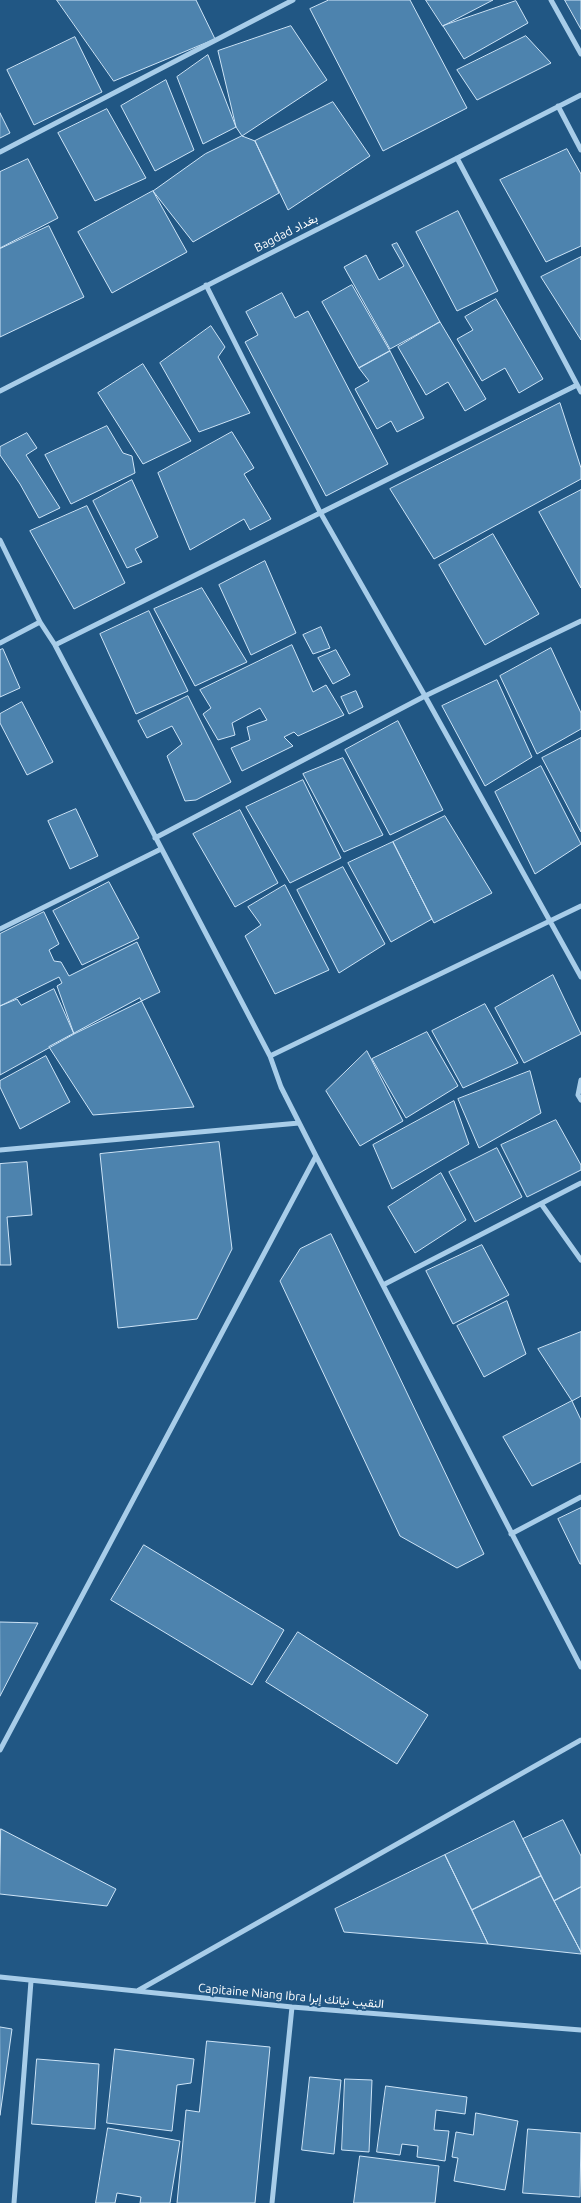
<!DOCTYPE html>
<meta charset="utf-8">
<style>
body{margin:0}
canvas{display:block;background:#215784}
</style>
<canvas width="581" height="2203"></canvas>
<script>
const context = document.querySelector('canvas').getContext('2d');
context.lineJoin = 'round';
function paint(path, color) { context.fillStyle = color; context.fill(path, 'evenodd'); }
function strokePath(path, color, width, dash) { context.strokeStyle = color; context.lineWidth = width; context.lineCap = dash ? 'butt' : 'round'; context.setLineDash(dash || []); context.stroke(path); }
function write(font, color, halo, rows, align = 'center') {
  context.font = font + ' Ubuntu,Vazirmatn,sans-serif'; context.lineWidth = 4; context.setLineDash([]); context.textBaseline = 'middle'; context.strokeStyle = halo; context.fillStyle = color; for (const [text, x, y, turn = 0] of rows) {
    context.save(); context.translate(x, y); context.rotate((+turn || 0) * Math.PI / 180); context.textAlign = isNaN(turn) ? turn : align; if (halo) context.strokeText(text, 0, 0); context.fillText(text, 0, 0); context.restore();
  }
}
const building = new Path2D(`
 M57 0H196L215 39 114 81Z
 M329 0H410L467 108 383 151 310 9Z
 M426 0H493L443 26Z
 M565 0H581V29Z
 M516 1 528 23 464 59 443 26Z
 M291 26 327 80 242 136 236 127 218 51Z
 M526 36 551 63 477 100 457 70Z
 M75 37 102 92 34 125 7 70Z
 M208 55 236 127 203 144 177 77Z
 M166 80 194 150 155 171 121 106Z
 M333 102 370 156 288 210 255 141Z
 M107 109 146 178 95 201 58 133Z
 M0 113 10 133 0 138Z
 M242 136 255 141 279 193 193 242 153 191 205 154Z
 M567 149 581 174V246L546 262 500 180Z
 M28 159 58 218 0 248V172Z
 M153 191 187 252 112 293 78 232Z
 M458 211 498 291 457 311 416 232Z
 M49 226 84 297 0 337V249Z
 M397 243 440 322 390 349 344 267 366 255 379 280 404 266 392 245Z
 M581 257V340L541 277Z
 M352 285 390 351 359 368 322 302Z
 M282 293 295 318 308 311 388 464 326 496 245 342 258 335 246 312Z
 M496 299 543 379 519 393 505 368 482 381 457 339 473 330 465 317Z
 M440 322 486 399 465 411 448 382 426 395 398 347Z
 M211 326 225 347 218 357 250 413 199 432 160 363Z
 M390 351 424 418 397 432 391 421 377 429 355 389 369 381 359 368Z
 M143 364 191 441 143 464 98 393Z
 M560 403 581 468V479L434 559 390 489Z
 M107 426 123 453 132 456 135 473 71 504 45 455Z
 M232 432 254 468 244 474 271 519 250 530 244 519 190 550 158 473Z
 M27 433 37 448 26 455 60 508 39 518 20 484 0 455V447Z
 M132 480 158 537 135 549 142 562 127 568 93 501Z
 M581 490V588L539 512Z
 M87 506 125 583 74 609 30 531Z
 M493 534 539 614 485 645 439 565Z
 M265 561 296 633 251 655 219 585Z
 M202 588 247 662 195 686 154 609Z
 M149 611 188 691 136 714 100 634Z
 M321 627 330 648 313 654 303 635Z
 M292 645 313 692 326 685 344 715 298 736 294 732 284 737 293 746 242 771 231 748 250 740 247 727 267 720 260 708 232 723 235 735 218 740 203 714 211 708 200 690Z
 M551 648 581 713V729L537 754 500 676Z
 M3 649 20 688 0 697V650Z
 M336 650 350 675 333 684 318 658Z
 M497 680 532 757 485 786 442 706Z
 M356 691 363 707 349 714 341 697Z
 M188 696 231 782 196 800 185 801 167 756 182 744 172 726 147 738 138 721Z
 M22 702 53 762 27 775 0 723V714Z
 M398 721 443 810 390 835 345 750Z
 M581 738V832L542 758Z
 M343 758 383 835 344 852 303 774Z
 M541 766 581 844 535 874 495 792Z
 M303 780 341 858 290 883 246 807Z
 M76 809 98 856 70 869 48 821Z
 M240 810 278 883 235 907 193 834Z
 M445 816 492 893 434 923 393 842Z
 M393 842 432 919 391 942 348 863Z
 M343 867 385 944 339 973 297 890Z
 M109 882 139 938 82 965 53 911Z
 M285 885 329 970 275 994 245 936 261 925 248 907Z
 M44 912 59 944 49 950 54 961 61 962 69 976 137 942 160 992 74 1034 57 986 62 983 59 977 0 1006V934Z
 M553 975 581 1034 524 1063 495 1008Z
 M54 989 74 1034 0 1075V1006L17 999 21 1005Z
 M140 998 194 1107 93 1115 49 1047Z
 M485 1004 518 1063 463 1088 432 1031Z
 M427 1032 458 1086 406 1118 372 1059Z
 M367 1051 403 1121 360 1146 326 1091Z
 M46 1056 70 1102 20 1129 0 1087V1081Z
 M530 1071 541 1113 479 1148 458 1099Z
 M454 1101 469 1144 392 1189 373 1145Z
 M556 1120 581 1165V1170L527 1197 501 1145Z
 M219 1142 232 1249 197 1319 118 1328 100 1154Z
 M497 1148 522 1197 475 1222 449 1172Z
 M27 1162 32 1215 7 1217 11 1265H0V1164Z
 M441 1173 466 1220 415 1253 388 1207Z
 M331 1234 484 1554 457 1568 400 1536 280 1281 300 1249Z
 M482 1245 509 1295 453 1324 426 1271Z
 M507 1301 526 1354 484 1377 457 1326Z
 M581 1332V1396L572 1401 538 1349Z
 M572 1401 581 1420V1462L532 1486 503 1437Z
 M581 1508V1564H580L558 1519Z
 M144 1545 284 1630 252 1685 111 1600Z
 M0 1622 38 1623 0 1696Z
 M298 1632 428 1715 397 1764 266 1682Z
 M563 1820 581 1856V1887L554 1901 523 1839Z
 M514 1821 541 1876 472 1910 445 1855Z
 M1 1829 116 1889 107 1906 0 1894Z
 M445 1855 488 1944 344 1932 335 1909Z
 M541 1876 581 1952V1954L488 1944 472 1910Z
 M581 1887V1952L554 1901Z
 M0 2027 12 2029 0 2115Z
 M207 2041 270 2047 255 2203H177L186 2110 199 2112Z
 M115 2049 194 2059 191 2083 177 2085 172 2131 107 2123Z
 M37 2059 99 2064 95 2129 32 2124Z
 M310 2077 341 2080 334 2154 302 2150Z
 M345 2079 372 2080 369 2152 342 2150Z
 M386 2086 467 2097 465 2114 436 2110 434 2130 449 2131 445 2161 417 2157 418 2146 402 2144 400 2155 377 2152Z
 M476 2113 518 2121 505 2190 454 2181 458 2158 452 2157 456 2132 473 2135Z
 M108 2128 180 2141 170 2203H140L141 2197 117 2193 115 2203H96Z
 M528 2129 581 2133 580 2197 523 2193Z
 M360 2156 439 2166 435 2203H354Z`);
paint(building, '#4d83ae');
strokePath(building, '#cde4f7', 1);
strokePath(new Path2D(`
 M551 0 581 54
 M558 106 581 150
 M0 152 293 0
 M457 158 581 392
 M206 285 320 512 425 696 581 977
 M0 391 581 95
 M0 540 40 622 55 645 270 1056 281 1087 316 1156 581 1667
 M0 643 40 622
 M55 645 577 385
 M155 838 425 696 581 621
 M0 929 161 849
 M270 1056 581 906
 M581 1080 578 1095 581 1100
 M0 1150 299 1123
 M542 1205 581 1260
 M383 1285 581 1183
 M511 1534 581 1497
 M0 1750 316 1156
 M0 1977 292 2007 581 2030
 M139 1990 581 1740
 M14 2203 31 1981
 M272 2203 292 2007`), '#a8cde9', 5);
write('12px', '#fff', '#215784', [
 ["Bagdad بغداد",286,233,-27],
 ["Capitaine Niang Ibra النقيب نيانك إبرا",291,1996,5]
]);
</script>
